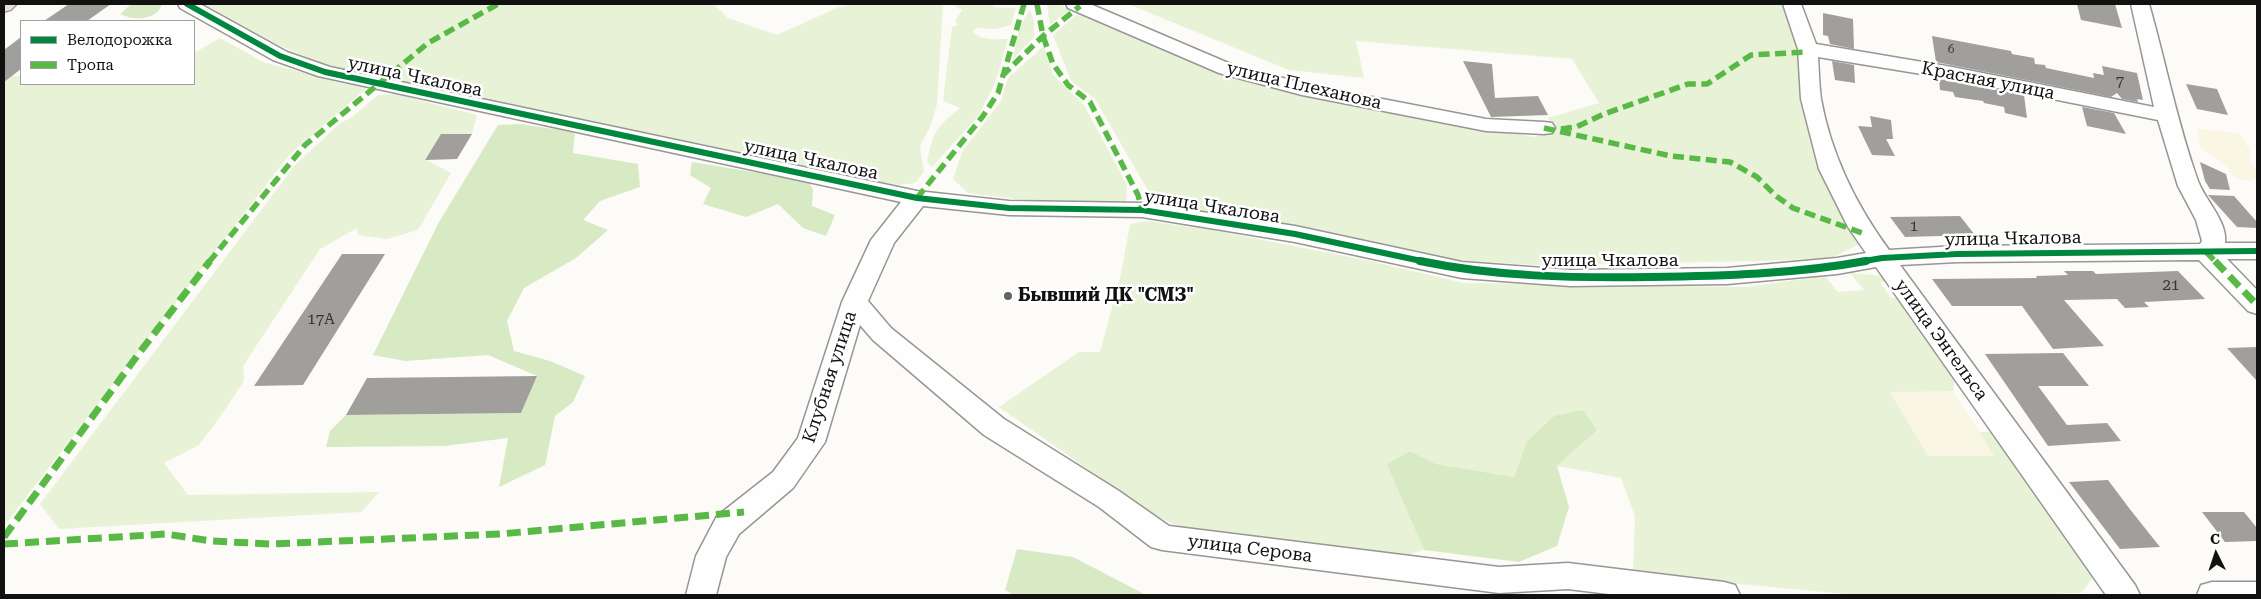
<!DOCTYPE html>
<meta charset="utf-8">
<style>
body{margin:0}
#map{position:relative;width:2261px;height:599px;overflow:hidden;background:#fcfbf7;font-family:"Roboto Serif",serif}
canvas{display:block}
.frame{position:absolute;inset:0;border:5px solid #111;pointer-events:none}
.legend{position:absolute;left:20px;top:20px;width:175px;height:65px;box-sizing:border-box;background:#fff;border:1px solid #a0a0a0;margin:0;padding:6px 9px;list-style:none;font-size:15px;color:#111}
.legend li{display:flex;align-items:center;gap:10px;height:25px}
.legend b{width:25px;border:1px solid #a0a0a0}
.north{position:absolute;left:2191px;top:529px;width:50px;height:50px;-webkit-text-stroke:4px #fff;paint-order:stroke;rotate:356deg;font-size:14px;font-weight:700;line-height:20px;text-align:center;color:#111}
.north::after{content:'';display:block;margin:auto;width:18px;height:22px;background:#111;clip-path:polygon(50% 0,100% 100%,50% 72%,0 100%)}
</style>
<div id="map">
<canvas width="2261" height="599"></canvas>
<div class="frame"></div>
<ul class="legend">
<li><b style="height:6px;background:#00873e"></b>Велодорожка</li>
<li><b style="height:6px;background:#58b947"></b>Тропа</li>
</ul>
<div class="north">С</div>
</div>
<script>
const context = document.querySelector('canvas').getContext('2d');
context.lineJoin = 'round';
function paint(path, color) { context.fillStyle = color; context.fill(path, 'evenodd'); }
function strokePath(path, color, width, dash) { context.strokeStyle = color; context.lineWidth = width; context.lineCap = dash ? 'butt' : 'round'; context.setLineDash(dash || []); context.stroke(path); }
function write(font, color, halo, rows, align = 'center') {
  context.font = font + ' "Roboto Serif",serif'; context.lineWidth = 5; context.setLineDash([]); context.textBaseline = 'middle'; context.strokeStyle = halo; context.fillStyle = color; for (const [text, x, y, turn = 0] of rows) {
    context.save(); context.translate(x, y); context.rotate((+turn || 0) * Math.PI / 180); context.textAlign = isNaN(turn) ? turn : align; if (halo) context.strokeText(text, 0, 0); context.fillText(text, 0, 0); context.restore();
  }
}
paint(new Path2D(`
 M2197 129 2239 133 2250 151 2251 163 2257 170V178L2251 181 2236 178 2222 162 2200 148Z
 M1890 391H1953L1994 456H1928Z`), '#f9f6e3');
paint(new Path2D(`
 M203 4H714L728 18 777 35 839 7 853 4H943L937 104 931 125 920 146 924 172 915 183 898 185 337 68C290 52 245 31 203 4Z
 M952 4H993L994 7 1016 8 1011 25 996 29 976 28 973 32C982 41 996 39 1008 39L995 83 979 115 932 167 927 161C934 130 936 128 960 108L943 101 952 27 958 25 955 21 962 10Z
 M1047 4H1060L1069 10 1050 25Z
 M1128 4H1785L1799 47 1820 159 1859 244 1832 258 1764 261 1534 265 1429 258 1261 220 1157 206 1095 99 1071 81 1053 35 1080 12 1242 77 1351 105 1534 137 1551 132 1548 118 1599 103 1572 59 1356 41 1364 78 1289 70Z
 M1030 10 1034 21V37L1013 59 1019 28Z
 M220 38 263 62 341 83 367 88 289 155 4 526V75L21 76V84H194V53Z
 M1044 46 1053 75 1084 105 1127 185 1126 203 1015 199 968 193 953 179 962 152 1001 101 1008 78Z
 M395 94 477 115 472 134H441L425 159 451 173 418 230 387 239 358 235 357 228 320 249 243 366 244 381 220 417 199 445 164 463 188 495 379 492 361 512 59 529 40 504 295 165 339 124 352 117 378 95Z
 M1147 221 1212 230 1370 261 1464 283 1746 287 1825 276 1838 292 1864 290 1850 273 1885 276 1890 282H1880L1891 298 1903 297 1956 370 1953 391 1890 392 1928 456H1994L1979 432H1996L2095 575 2081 593 2020 595H1856L1633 574 1635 516 1621 478 1557 466 1597 430 1554 416 1527 441 1514 477 1436 464 1410 451 1388 464 1424 550 1400 557 1186 530 1150 513 999 407 1079 352H1100L1121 274 1130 224Z`), '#e8f2d7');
paint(new Path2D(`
 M131 4H162C157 21 134 21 120 14Z
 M520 124 575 132 573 153 638 164 640 187 600 201 583 220 608 230 576 258 524 288 507 321 514 351 550 361 585 376 573 402 555 416 545 465 499 487 508 438 445 446 326 447 330 431 346 415 521 413 537 376 488 355 405 361 373 355 439 222 498 125Z
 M692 162 808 181 813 189 812 206 835 215 826 236 803 228 778 204 746 217 703 204 711 188 690 175Z
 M1583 410 1597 430 1557 466 1569 507 1557 546 1519 562 1424 550 1387 464 1410 451 1436 464 1514 477 1527 441 1554 416Z
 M1017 549 1073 557 1146 595H1014L1005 590Z`), '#d8eac4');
paint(new Path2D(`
 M69 4H111L87 21H44Z
 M2077 4H2115L2122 28 2081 20Z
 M1823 13 1853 19 1854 49 1830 44 1828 36 1823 35Z
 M1932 36 2011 51 2012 54 2034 58 2035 64 2045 65 2046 68 2094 78 2093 73 2104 75 2102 66 2137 73 2143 100 2137 99 2138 102 2122 99 2117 93 2111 97 1936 62Z
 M21 37V69L4 82V50Z
 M1463 61 1492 64 1495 98 1538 96 1548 115 1491 117Z
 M1832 61 1854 65 1855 83 1835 80Z
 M1939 79 2024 95 2027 118 2005 113 2004 107 1984 103 1983 101 1955 97 1953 92 1940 90Z
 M2186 84 2217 89 2228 115 2197 109Z
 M2082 107 2114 113 2126 134 2087 126Z
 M1870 116 1891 120 1893 139H1886L1895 156 1872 155 1858 126 1872 127Z
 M441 134H472L457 159 425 160Z
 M2200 162 2226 174 2230 190 2210 189 2205 181Z
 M2208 195 2234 196 2257 222V228L2237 227Z
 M1960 216 1975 235 1905 237 1890 217Z
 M342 254H385L303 385 254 386Z
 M2064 271H2093L2096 274 2178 271 2205 299 2144 302 2149 307 2125 308 2117 299 2064 300 2104 346 2053 349 2022 306H1952L1932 279 2037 278 2036 276 2068 275Z
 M2257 347V381L2227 348Z
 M2063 353 2089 386H2038L2067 425 2107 423 2121 441 2048 446 1985 354Z
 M537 376 521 413 346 415 367 378Z
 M2108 480 2129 508 2160 547 2120 549 2069 482Z
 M2202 512H2244L2257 528V541L2225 542Z`), '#a19f9c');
const street = new Path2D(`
 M178 4H200L287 52 330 67 917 191 1009 201 1142 203 1295 226 1462 262 1570 270 1727 268 1837 258 1866 253 1848 227 1819 169 1801 99 1798 49 1783 4H1801L1816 44 1952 67 2154 107 2131 4H2149C2166 63 2177 123 2198 181 2205 200 2228 222 2225 243H2257V259H2227L2257 290V314L2248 311 2199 260 1957 262 1900 265 2135 585 2140 595H2106L1876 267 1837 274 1727 284 1570 286 1462 278 1295 242 1142 217 1009 215 923 206 894 243 868 301 891 328 1004 419 1119 491 1169 526 1499 567 1568 563 1724 582 1735 585 1740 595H1617L1568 589 1499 593 1162 550 1151 547 1099 507 984 435 873 340 860 325 825 442 793 488 739 534 726 557 716 595H686L696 556 717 516 773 472 798 438 842 302 871 240 901 202 318 76 273 60 180 8ZM1818 57 1952 79 2158 120 2178 186 2196 220 2202 241 2200 244 1957 246 1889 250C1856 205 1831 154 1821 99 1819 85 1819 71 1818 57Z
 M1066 4H1090L1233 65 1310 85 1486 119 1544 122 1552 123 1555 128 1552 133 1544 134 1486 131 1302 95 1219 73 1068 8Z
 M2212 582H2257V595H2197L2201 585Z`);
const highway = new Path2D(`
 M4 4H17L11 10 4 12Z`);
strokePath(street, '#979695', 3);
strokePath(highway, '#848482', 2);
paint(street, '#fffefe');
paint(highway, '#eadfd7');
strokePath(new Path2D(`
 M1037 4 1043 36 1053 64 1068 85 1090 102 1138 195 1142 210
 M1002 76 1043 36 1080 6
 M1544 128 1671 156 1730 162 1757 177 1776 196 1793 208 1865 234
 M1561 129 1576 127 1604 114 1688 84H1707L1751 55 1808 52
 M917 198 983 116 998 93 1024 4
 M2206 252 2216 262
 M209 262 305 145 428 43 498 4`), '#58b947', 5.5, [11, 5.5]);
strokePath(new Path2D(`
 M2215 261 2257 305
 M4 537 140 352 210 261
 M4 544 166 534 211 541 271 544 500 534 744 512`), '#58b947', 7, [14, 7]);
strokePath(new Path2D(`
 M187 4 280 56 325 72 917 198 1009 208 1142 210 1295 234 1426 262
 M1859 262 1882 258 1957 254 2257 251`), '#00873e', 6);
strokePath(new Path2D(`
 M1420 261C1496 277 1573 278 1650 277 1722 276 1795 274 1866 261`), '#00873e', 8);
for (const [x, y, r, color] of [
 [1008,296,5,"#636362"]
]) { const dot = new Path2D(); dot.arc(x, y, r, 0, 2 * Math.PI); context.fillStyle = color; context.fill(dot); strokePath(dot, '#fff', 2); }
write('12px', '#353434', null, [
 ["6",1951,49]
]);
write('15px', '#353434', null, [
 ["7",2120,82],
 ["1",1914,227],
 ["21",2171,286],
 ["17А",321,320]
]);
write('18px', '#111', '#fff', [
 ["улица Чкалова",415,77,12],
 ["Красная улица",1988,81,11],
 ["улица Плеханова",1304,86,13],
 ["улица Чкалова",811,160,12],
 ["улица Чкалова",1212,207,9],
 ["улица Чкалова",2013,239,-1],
 ["улица Чкалова",1610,261],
 ["улица Энгельса",1941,340,54],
 ["Клубная улица",830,377,-72],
 ["улица Серова",1250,549,7]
]);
write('bold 18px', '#111', '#fff', [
 ["Бывший ДК \"СМЗ\"",1018,296]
], 'left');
</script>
